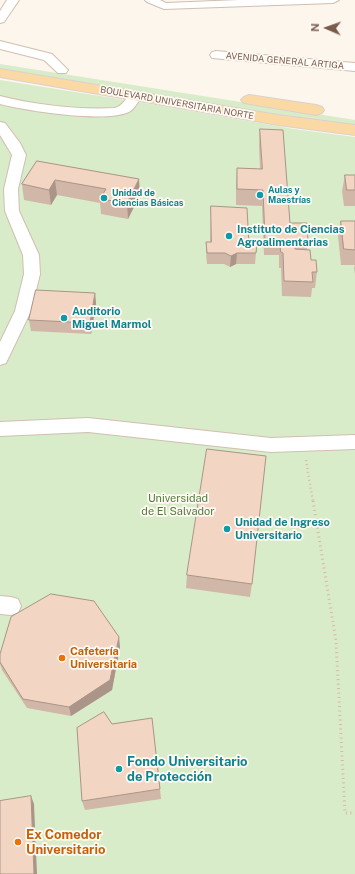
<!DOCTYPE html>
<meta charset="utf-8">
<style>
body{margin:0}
#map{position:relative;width:355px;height:874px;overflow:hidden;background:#fdf6ec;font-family:"Public Sans",sans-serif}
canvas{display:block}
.north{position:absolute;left:307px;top:8px;width:40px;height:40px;-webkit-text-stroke:3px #fffaf3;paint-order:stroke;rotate:272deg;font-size:11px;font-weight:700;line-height:16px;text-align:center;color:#7a5c4d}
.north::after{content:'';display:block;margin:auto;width:14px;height:18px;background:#7a5c4d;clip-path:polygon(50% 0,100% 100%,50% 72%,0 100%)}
</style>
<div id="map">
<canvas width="355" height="874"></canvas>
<div class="north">N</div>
</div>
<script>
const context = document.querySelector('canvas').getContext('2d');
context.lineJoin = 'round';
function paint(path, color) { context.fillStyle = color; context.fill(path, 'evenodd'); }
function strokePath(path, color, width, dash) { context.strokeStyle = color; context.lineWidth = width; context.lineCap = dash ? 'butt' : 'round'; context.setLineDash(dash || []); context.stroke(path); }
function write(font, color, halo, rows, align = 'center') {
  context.font = font + ' "Public Sans",sans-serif'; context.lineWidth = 3.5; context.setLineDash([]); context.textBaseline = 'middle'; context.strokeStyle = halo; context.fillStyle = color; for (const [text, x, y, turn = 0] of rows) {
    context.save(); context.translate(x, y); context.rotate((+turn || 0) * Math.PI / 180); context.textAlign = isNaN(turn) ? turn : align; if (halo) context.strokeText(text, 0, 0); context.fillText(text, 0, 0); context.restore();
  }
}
paint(new Path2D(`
 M0 64 355 120V126L311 120 0 70Z
 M0 80 150 104 294 129 355 137V874H0Z`), '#d8ecc9');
const minor = new Path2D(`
 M7 0H19L4 22 0 23V11Z
 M145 0H160L166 3 239 0H339L333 3 164 9 147 2Z
 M0 41 52 54 68 70 66 73H58L44 60 0 49Z
 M216 51 355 63V71L212 58 210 55 212 52Z
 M136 91 140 92 142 95C139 100 135 109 129 112 105 123 27 111 0 104V96C35 105 79 110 115 108 125 105 127 94 136 91Z
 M0 122 5 123 20 143 26 155 18 189 19 211 39 255 40 274 31 311 6 363 0 365V342L15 311 24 274 23 255 5 211 4 189 12 155 0 135Z
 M88 418 271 438 355 435V449L271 452 88 432 0 436V422Z
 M0 596 11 597 18 599 21 606 18 613 11 615 0 614Z`);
const major = new Path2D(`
 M0 69 278 115 355 125V135L278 125 0 77Z
 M249 95 316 105 322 107 324 110 322 113 316 115 244 103 241 100 244 97Z`);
strokePath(minor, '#d1beb0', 2);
strokePath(major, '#dad1cd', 2);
strokePath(new Path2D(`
 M306 460 313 502`), '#d9b8a5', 2.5, [1, 3]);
strokePath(new Path2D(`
 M313 501 336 641 345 813H355`), '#d9b8a5', 3, [1, 3.5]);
paint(minor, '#fff');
paint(major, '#fbd9a5');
paint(new Path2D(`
 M260 129 290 223 308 240 307 250 317 272 315 288H312L311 297 282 296 281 268H279V255H264L262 206 236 205V184L237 168 260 169 259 145Z
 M37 161 140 195 128 219 101 214 100 203 57 195 51 205 24 200 22 184Z
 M345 175H355V206H344L342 191Z
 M211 206 249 244 256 253 255 264H236L230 267 224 264H207L206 253V242H210Z
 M341 221H355V274L354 268 355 265H341L338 236Z
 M95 293 96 304 91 334 31 331 29 320Z
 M187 575 252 584 250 597 186 588Z
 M120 647 112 690 71 716 27 708 2 670 0 664V654Z
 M160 789 161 799 85 810 82 801Z`), '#d1b7a8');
paint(new Path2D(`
 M139 179 140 195 128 219 127 203Z
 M55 180 57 195 51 205 49 190Z
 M237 253 236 264 230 267 231 256Z
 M95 293 96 304 91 334 90 323Z
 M119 637 120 647 112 690 71 716 69 707Z
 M31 796 34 804 37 874H34Z`), '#aa9588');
const building = new Path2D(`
 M260 129 283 130 290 223H307L308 240 265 239 263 190 237 189V168L262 169Z
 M37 161 139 179 127 203 100 199 106 189 55 180 49 190 22 184Z
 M345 175H355V190H347Z
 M211 206 247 208 249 244H257L256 253H237L231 256 225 253H207L206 242H211Z
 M341 221H355V250L344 249Z
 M280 241H295V249L310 250 311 260H316L317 272H312L313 282 284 281 283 253 281 252Z
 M36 290 95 293 90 323 29 320Z
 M207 449 266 456 252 584 187 575Z
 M51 594 94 601 119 637 110 680 69 707 23 699 0 662V654L11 617Z
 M104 712 112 724 152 718 160 789 82 801 77 728Z
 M31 796 34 874H0V801Z`);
paint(building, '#f3d5c3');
strokePath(building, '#aa9588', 1);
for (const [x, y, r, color] of [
 [260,195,4,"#0f9aa8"],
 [104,198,4,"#0f9aa8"],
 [229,236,4,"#0f9aa8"],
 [64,318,4,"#0f9aa8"],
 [227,529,4,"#0f9aa8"],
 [62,658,4,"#e8710a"],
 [119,769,4,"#0f9aa8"],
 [18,842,4,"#e8710a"]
]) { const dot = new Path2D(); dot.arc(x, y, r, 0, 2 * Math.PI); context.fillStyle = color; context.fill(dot); strokePath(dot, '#fffaf3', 1.5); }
write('9px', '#7a5c4d', '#fffaf3', [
 ["AVENIDA GENERAL ARTIGA",285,61,5],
 ["BOULEVARD UNIVERSITARIA NORTE",177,103,10]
]);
write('bold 9px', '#0d838f', '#fffaf3', [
 ["Aulas y",268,190],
 ["Maestrías",268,200],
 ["Unidad de",112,193],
 ["Ciencias Básicas",112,203]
], 'left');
write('bold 11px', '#0d838f', '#fffaf3', [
 ["Instituto de Ciencias",237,230],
 ["Agroalimentarias",237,243],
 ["Auditorio",72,312],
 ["Miguel Marmol",72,325],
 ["Unidad de Ingreso",235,523],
 ["Universitario",235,536]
], 'left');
write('11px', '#537a41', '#fffaf3', [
 ["Universidad",178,499],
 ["de El Salvador",178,512]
]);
write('bold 11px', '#c56008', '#fffaf3', [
 ["Cafetería",70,652],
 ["Universitaria",70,665]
], 'left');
write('bold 13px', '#0d838f', '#fffaf3', [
 ["Fondo Universitario",127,762],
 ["de Protección",127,777]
], 'left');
write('bold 13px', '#c56008', '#fffaf3', [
 ["Ex Comedor",26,835],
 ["Universitario",26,850]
], 'left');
</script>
